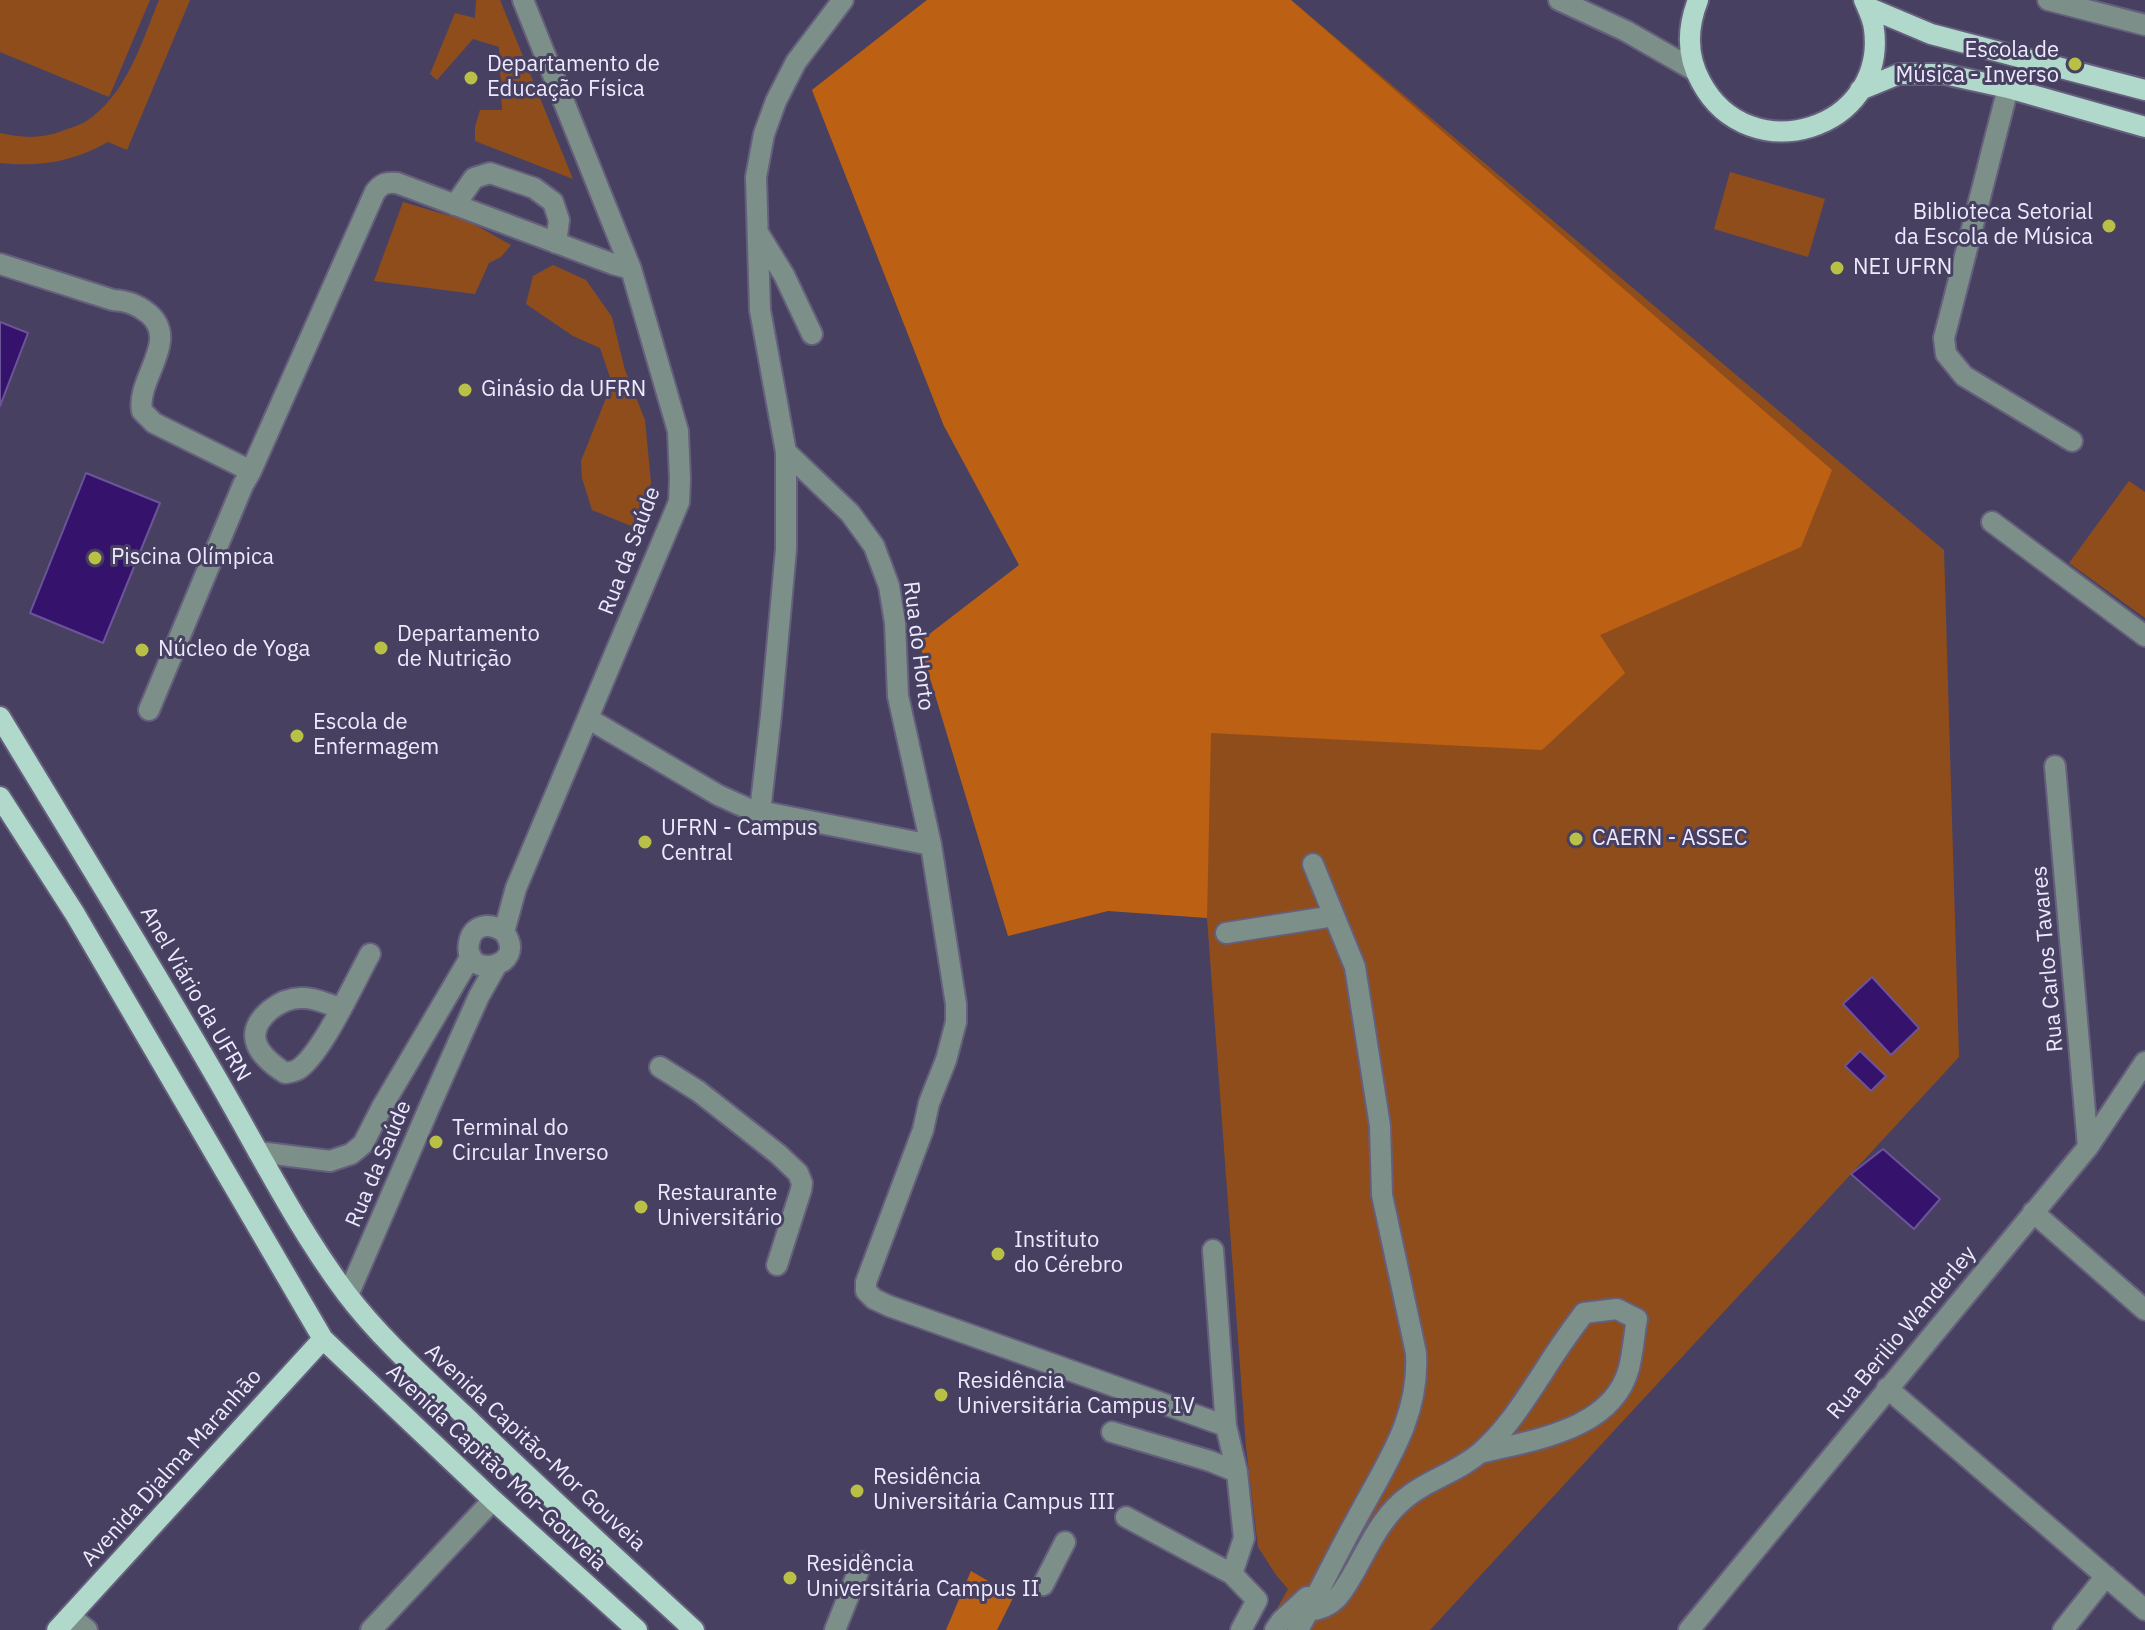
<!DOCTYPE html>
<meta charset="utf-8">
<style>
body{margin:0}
canvas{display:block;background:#474061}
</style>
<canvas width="2145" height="1630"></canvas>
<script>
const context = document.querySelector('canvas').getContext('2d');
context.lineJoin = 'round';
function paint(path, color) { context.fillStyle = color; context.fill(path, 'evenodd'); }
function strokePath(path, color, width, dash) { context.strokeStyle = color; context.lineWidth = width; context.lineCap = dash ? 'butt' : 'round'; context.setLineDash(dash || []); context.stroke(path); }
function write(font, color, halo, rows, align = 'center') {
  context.font = font + ' "IBM Plex Sans",sans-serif'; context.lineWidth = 6; context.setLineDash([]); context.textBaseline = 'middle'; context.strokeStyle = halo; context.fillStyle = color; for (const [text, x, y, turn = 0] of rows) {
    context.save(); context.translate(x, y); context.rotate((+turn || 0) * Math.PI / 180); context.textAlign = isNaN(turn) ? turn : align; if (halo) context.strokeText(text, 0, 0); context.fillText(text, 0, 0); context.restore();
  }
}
paint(new Path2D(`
 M0 0H150L109 97 0 52Z
 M159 0H190L127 150 108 142C72 162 41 167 0 163V133C21 138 41 139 62 131 69 128 78 126 85 122 127 95 141 43 159 0Z
 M476 0H500L573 179 475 141V127L480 110H502L499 47 473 39 437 80 430 74 455 13 475 18Z
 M927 0H1291L1944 550 1959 1057 1430 1630H1265L1288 1589 1276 1575 1258 1547 1246 1447 1207 918 1191 760 944 426 812 90Z
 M1730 172 1825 199 1808 257 1714 229Z
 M403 202 470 222 511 245 501 257 489 263 475 294 374 281Z
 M553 265 586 280 612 317 625 370 645 420 651 483 636 528 592 510 582 478 581 461 612 383 600 348 573 336 526 304 533 276Z
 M2129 481 2145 492V618L2069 563Z`), '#904d1c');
paint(new Path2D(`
 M927 0H1291L1832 470 1801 547 1600 635 1625 673 1542 750 1211 733 1207 918 1108 911 1008 936 919 642 1019 565 944 426 812 90Z
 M971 1571 1014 1596 997 1630H946Z`), '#bc6014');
const water = new Path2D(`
 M0 322 28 333 0 406Z
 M86 473 160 503 103 643 30 613Z
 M1872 977 1919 1028 1891 1055 1843 1004Z
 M1860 1051 1886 1076 1871 1091 1845 1066Z
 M1883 1149 1940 1199 1914 1229 1851 1174Z`);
paint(water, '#35136d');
strokePath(water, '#6c5498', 2);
const minor = new Path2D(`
 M1559 0 1626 31 1694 70
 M2048 0 2145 25
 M2008 88 1944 338 1946 354 1964 376 2072 441
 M455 205 474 178 490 173 534 188 553 202 559 220 556 243
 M760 236 784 275 812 334
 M0 264 113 300C127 301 137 304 149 314 180 341 136 379 142 411L154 423 251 471 243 485 149 710
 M251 471 375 192C382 183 387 182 397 183L613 264 631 269
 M1992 522 2145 636
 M589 719 718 795 749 809 931 845 898 696 895 623 889 586 874 546 850 513 786 452 760 310 756 177 764 134 776 101 796 62 843 0
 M2055 766 2088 1147
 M760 812 771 715 786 549V452
 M931 845 956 1004V1022L946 1060 929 1103 923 1130 866 1282V1291L874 1299 889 1306 1226 1426
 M504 932C490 922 472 924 469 943 462 981 530 968 504 932L516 888 679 502 680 479 678 431 631 269 523 0
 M1226 933 1334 916
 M341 1008C329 1005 316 998 304 998 291 997 280 1002 270 1010 241 1035 259 1056 285 1073 286 1073 296 1071 297 1070 321 1056 355 981 370 954
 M660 1067 698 1091 778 1154 798 1173 802 1183 801 1190 777 1265
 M258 1152 330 1161 351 1154 363 1144 382 1107 471 956
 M2033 1212 2145 1310
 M1213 1250 1226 1426 1237 1472 1244 1538 1232 1574
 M348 1295 429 1108 479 996 496 966
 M1887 1388 2145 1610
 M1112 1432 1210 1461 1237 1472
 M1126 1517 1232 1574 1257 1600 1241 1630
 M1043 1585 1065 1542
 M1302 1607 1308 1611C1318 1610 1328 1607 1336 1599 1344 1591 1350 1579 1356 1569 1368 1547 1381 1520 1400 1503 1424 1480 1458 1473 1482 1451 1507 1429 1524 1401 1542 1374 1555 1353 1569 1333 1584 1313L1617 1309 1637 1319C1634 1335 1633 1352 1629 1368 1613 1430 1533 1440 1480 1453
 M70 1616 87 1630
 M371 1630 493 1500
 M835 1630 862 1562
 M1275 1630 1282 1620 1307 1597
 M1298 1630C1318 1594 1336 1556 1356 1520 1385 1465 1420 1418 1416 1353L1382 1195 1380 1126 1355 967 1313 864
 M1689 1630 2088 1147 2145 1062
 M2063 1630 2106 1576`);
const major = new Path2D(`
 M1698 0C1687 28 1686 55 1701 82 1749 172 1887 130 1874 29 1873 19 1868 9 1864 0
 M1867 7 1931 34 2145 90
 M1860 90 1899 74H1944L2008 88 2145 127
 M0 717C70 833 141 948 209 1065 254 1141 293 1222 346 1293 380 1338 423 1376 464 1415 539 1488 617 1559 694 1630
 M0 797 75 914 323 1339 493 1500 637 1630
 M57 1630 323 1339`);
strokePath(minor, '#655f7d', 24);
strokePath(major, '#655f7d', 24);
strokePath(minor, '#7c9089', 20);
strokePath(major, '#b0d8cb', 20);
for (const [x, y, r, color] of [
 [2075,64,8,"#b9c046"],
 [471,78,8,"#b9c046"],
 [2109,226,8,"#b9c046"],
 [1837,268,8,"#b9c046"],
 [465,390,8,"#b9c046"],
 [95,558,8,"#b9c046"],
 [381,648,8,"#b9c046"],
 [142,650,8,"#b9c046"],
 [297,736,8,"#b9c046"],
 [1576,839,8,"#b9c046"],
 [645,842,8,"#b9c046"],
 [436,1142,8,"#b9c046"],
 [641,1207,8,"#b9c046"],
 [998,1254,8,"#b9c046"],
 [941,1395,8,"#b9c046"],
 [857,1491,8,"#b9c046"],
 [790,1578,8,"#b9c046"]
]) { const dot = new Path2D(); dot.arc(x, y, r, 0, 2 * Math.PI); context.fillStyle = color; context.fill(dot); strokePath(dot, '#474061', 3); }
write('22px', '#edeafe', '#474061', [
 ["Escola de",2059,51,"right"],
 ["Música - Inverso",2059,76,"right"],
 ["Departamento de",487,65],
 ["Educação Física",487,90],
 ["Biblioteca Setorial",2093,213,"right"],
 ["da Escola de Música",2093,238,"right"],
 ["NEI UFRN",1853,268],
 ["Ginásio da UFRN",481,390],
 ["Piscina Olímpica",111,558],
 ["Departamento",397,635],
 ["de Nutrição",397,660],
 ["Núcleo de Yoga",158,650],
 ["Escola de",313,723],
 ["Enfermagem",313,748],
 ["UFRN - Campus",661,829],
 ["Central",661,854],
 ["CAERN - ASSEC",1592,839],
 ["Terminal do",452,1129],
 ["Circular Inverso",452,1154],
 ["Restaurante",657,1194],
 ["Universitário",657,1219],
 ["Instituto",1014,1241],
 ["do Cérebro",1014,1266],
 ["Residência",957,1382],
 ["Universitária Campus IV",957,1407],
 ["Residência",873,1478],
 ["Universitária Campus III",873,1503],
 ["Residência",806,1565],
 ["Universitária Campus II",806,1590]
], 'left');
write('22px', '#edeafe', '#474061', [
 ["Rua da Saúde",630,551,-69],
 ["Rua do Horto",918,646,83],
 ["Rua Carlos Tavares",2048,959,-95],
 ["Anel Viário da UFRN",195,994,60],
 ["Rua da Saúde",379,1164,-67],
 ["Rua Berilio Wanderley",1902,1333,-50],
 ["Avenida Capitão-Mor Gouveia",535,1448,43],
 ["Avenida Djalma Maranhão",172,1468,-48],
 ["Avenida Capitão Mor-Gouveia",496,1468,43]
]);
</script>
